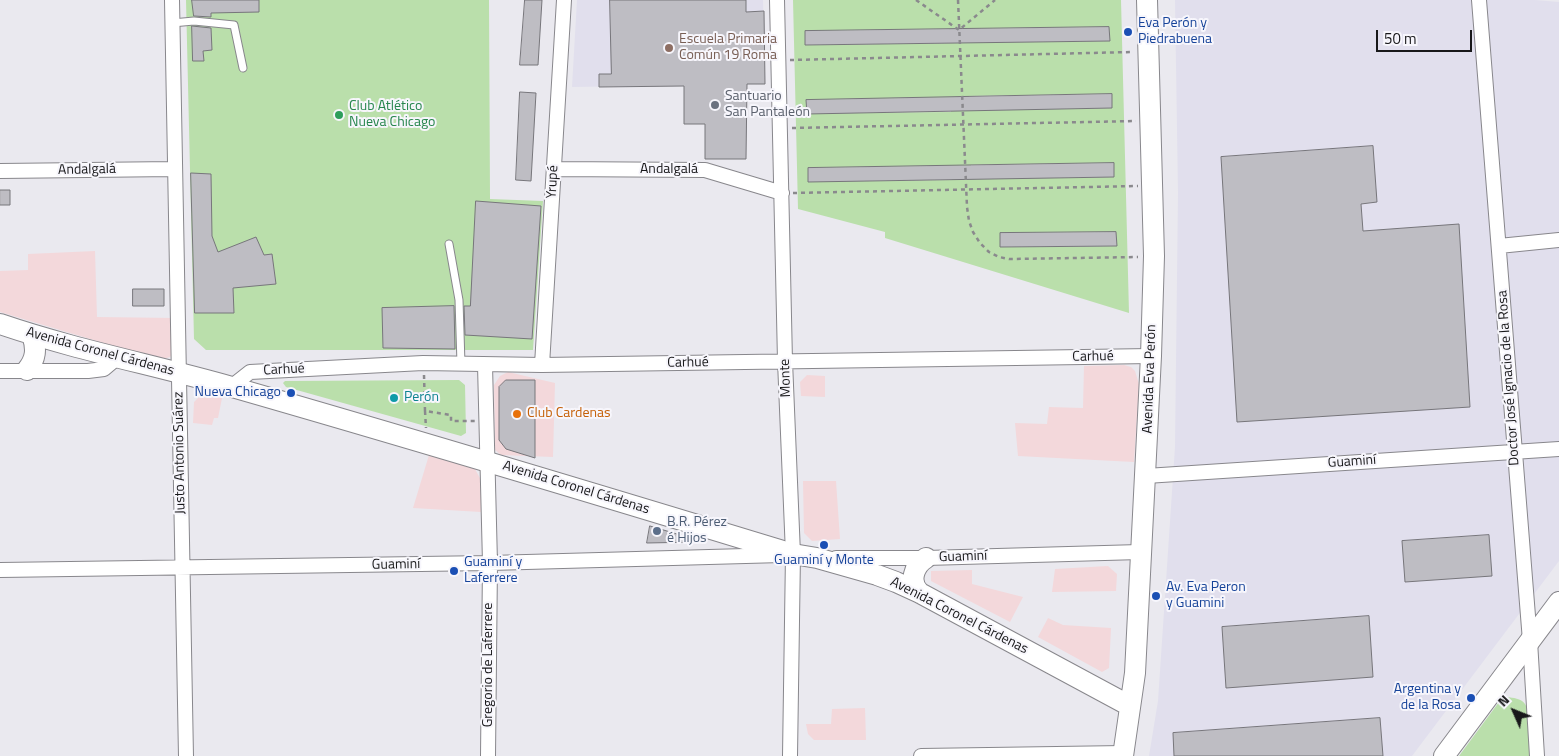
<!DOCTYPE html>
<meta charset="utf-8">
<style>
body{margin:0}
#map{position:relative;width:1559px;height:756px;overflow:hidden;background:#eae9ef;font-family:"Titillium Web",sans-serif}
canvas{display:block}
.north{position:absolute;left:1489px;top:686px;width:50px;height:50px;-webkit-text-stroke:4px #f7f6fc;paint-order:stroke;rotate:314deg;font-size:14px;font-weight:700;line-height:20px;text-align:center;color:#18181a}
.north::after{content:'';display:block;margin:auto;width:18px;height:22px;background:#18181a;clip-path:polygon(50% 0,100% 100%,50% 72%,0 100%)}
.scale{position:absolute;left:1376px;top:30px;width:96px;height:22px;box-sizing:border-box;border:2px solid #18181a;border-top:0;padding-left:6px;font-size:15px;line-height:18px;white-space:nowrap;color:#18181a;-webkit-text-stroke:4px #f7f6fc;paint-order:stroke}
</style>
<div id="map">
<canvas width="1559" height="756"></canvas>
<div class="north">N</div>
<div class="scale">50 m</div>
</div>
<script>
const context = document.querySelector('canvas').getContext('2d');
context.lineJoin = 'round';
function paint(path, color) { context.fillStyle = color; context.fill(path, 'evenodd'); }
function strokePath(path, color, width, dash) { context.strokeStyle = color; context.lineWidth = width; context.lineCap = dash ? 'butt' : 'round'; context.setLineDash(dash || []); context.stroke(path); }
function write(font, color, halo, rows, align = 'center') {
  context.font = font + ' "Titillium Web",sans-serif'; context.lineWidth = 4; context.setLineDash([]); context.textBaseline = 'middle'; context.strokeStyle = halo; context.fillStyle = color; for (const [text, x, y, turn = 0] of rows) {
    context.save(); context.translate(x, y); context.rotate((+turn || 0) * Math.PI / 180); context.textAlign = isNaN(turn) ? turn : align; if (halo) context.strokeText(text, 0, 0); context.fillText(text, 0, 0); context.restore();
  }
}
paint(new Path2D(`
 M95 251 97 317 176 318 174 353 170 357 160 360 0 312V271L28 270V254Z
 M1124 365 1131 367 1135 371 1139 384 1134 462 1018 456 1015 423 1047 424 1049 407 1083 408 1084 366Z
 M508 372 555 383 553 457 501 455 495 450 494 385 500 376Z
 M807 375 825 376V397L801 396 800 382Z
 M208 393 222 398 218 418H214L212 425 193 423 194 402 200 396Z
 M429 455 475 469 481 480V512L413 508Z
 M803 481H836L840 539 812 541 804 533Z
 M1108 566 1117 574 1116 591 1052 592 1055 569Z
 M972 570V584L1023 597 1010 622 931 581V571Z
 M1048 618 1063 625 1111 628 1109 668 1102 672 1038 637Z
 M865 708 866 740H814L808 734 806 724H831L832 709Z`), '#f3d8db');
paint(new Path2D(`
 M577 0H763L765 84 572 87Z
 M1175 0H1535L1559 2V561L1412 756H1149L1158 701 1175 447 1178 193Z`), '#e1dfed');
paint(new Path2D(`
 M186 0H489L490 199 543 201 533 350H206L194 339Z
 M793 0H1121L1129 313 885 238V232L798 209ZM1109 27V41L966 42 967 29ZM949 29V43L805 45V31ZM1112 94V108L969 109V96ZM951 98V112L807 113V100ZM1113 163 1114 177 971 178V165ZM952 166V180L808 181V168ZM1116 232V246L1000 247V233Z
 M459 380 465 385 466 433 461 436 286 387 283 383 285 381Z
 M1507 697C1513 698 1521 698 1525 704 1531 713 1529 744 1530 756H1459L1499 702Z`), '#badfab');
const building = new Path2D(`
 M192 0H259V12L211 13V17L194 16Z
 M525 0H542L538 65H520Z
 M610 0H746V12L764 11 765 84H747L746 159H705V124H684V86L599 87V74H611Z
 M192 26 211 28 212 50 203 51 204 61H193Z
 M1109 27 1110 41 805 45V31Z
 M520 92 536 93 531 181 516 180Z
 M1112 94V108L807 114 806 100Z
 M1373 146 1377 202 1361 204 1363 231 1459 224 1470 407 1237 422 1221 157Z
 M1114 163V177L808 182V168Z
 M191 173 211 174 212 236 218 252 256 237 264 255 272 254 276 284 233 288 234 313H195Z
 M0 190H10V205H0Z
 M476 201 541 206 532 339 465 335 464 306H470Z
 M1116 232 1117 246 1000 247V233Z
 M133 289H164V306H133Z
 M454 306 455 349 383 348 382 308Z
 M506 380H535V458L506 449 499 440V387Z
 M650 526 697 540V542L647 543Z
 M1489 535 1492 576 1405 582 1402 541Z
 M1369 616 1373 677 1226 688 1222 627Z
 M1380 718 1383 756H1174L1173 733Z`);
paint(building, '#bebdc3');
strokePath(building, '#77767b', 1);
const lane = new Path2D(`
 M172 23 194 21 234 25 243 68
 M449 244 459 300 461 364`);
const street = new Path2D(`
 M172 0 186 756
 M777 0 785 361 793 554 790 756
 M1479 0 1530 641 1537 756
 M554 169 705 170 782 193
 M0 171 174 169
 M1499 246 1559 240
 M485 365 490 563 488 756
 M542 365 564 0
 M0 371H88L104 369 117 358
 M231 387 250 372 423 363 542 365 1151 356
 M1146 476 1559 449
 M836 558H926L1140 552
 M0 570 490 563 782 555
 M921 756 1124 753`);
const secondary = new Path2D(`
 M0 324C76 350 155 365 232 387 420 441 606 497 793 554L817 558 877 575 896 582 920 593 1130 706
 M27 370C36 359 37 349 32 335
 M920 593C908 583 914 565 926 558
 M1123 756 1135 673 1151 356 1154 256 1147 0
 M1444 756 1559 602`);
strokePath(lane, '#88878c', 9);
strokePath(street, '#88878c', 16);
strokePath(secondary, '#88878c', 22);
strokePath(new Path2D(`
 M916 0 959 30 995 0
 M958 0 967 207 969 221 973 232 980 243 989 252 999 257 1009 259 1138 257
 M790 60 1132 52
 M792 128 1136 121
 M793 193 1138 186
 M424 375 425 411 451 415V421H475
 M425 411 426 428`), '#8a898d', 2.5, [4, 4]);
strokePath(lane, '#fff', 7);
strokePath(street, '#fff', 14);
strokePath(secondary, '#fff', 20);
for (const [x, y, r, color] of [
 [1128,32,5,"#1a4fb4"],
 [669,48,5,"#8d6e63"],
 [715,105,5,"#6b7280"],
 [339,115,5,"#2e9e5b"],
 [291,393,5,"#1a4fb4"],
 [394,398,5,"#0f9aa8"],
 [517,414,5,"#e8710a"],
 [657,531,5,"#5c6f8a"],
 [824,545,5,"#1a4fb4"],
 [454,571,5,"#1a4fb4"],
 [1156,596,5,"#1a4fb4"],
 [1471,698,5,"#1a4fb4"]
]) { const dot = new Path2D(); dot.arc(x, y, r, 0, 2 * Math.PI); context.fillStyle = color; context.fill(dot); strokePath(dot, '#f7f6fc', 2); }
write('14px', '#164399', '#f7f6fc', [
 ["Eva Perón y",1138,24],
 ["Piedrabuena",1138,40],
 ["Nueva Chicago",281,393,"right"],
 ["Guaminí y Monte",824,561,"center"],
 ["Guaminí y",464,563],
 ["Laferrere",464,579],
 ["Av. Eva Peron",1166,588],
 ["y Guamini",1166,604],
 ["Argentina y",1461,690,"right"],
 ["de la Rosa",1461,706,"right"]
], 'left');
write('14px', '#785e54', '#f7f6fc', [
 ["Escuela Primaria",679,40],
 ["Común 19 Roma",679,56]
], 'left');
write('14px', '#5b616d', '#f7f6fc', [
 ["Santuario",725,97],
 ["San Pantaleón",725,113]
], 'left');
write('14px', '#27864d', '#f7f6fc', [
 ["Club Atlético",349,107],
 ["Nueva Chicago",349,123]
], 'left');
write('14px', '#18181a', '#f7f6fc', [
 ["Andalgalá",87,170,-1],
 ["Andalgalá",669,170],
 ["Yrupé",553,182,-87],
 ["Avenida Coronel Cárdenas",100,352,15],
 ["Carhué",1093,357,-1],
 ["Carhué",688,363,-1],
 ["Carhué",284,370,-3],
 ["Monte",786,378,-92],
 ["Doctor José Ignacio de la Rosa",1509,378,-94],
 ["Avenida Eva Perón",1150,379,-88],
 ["Justo Antonio Suárez",180,453,-91],
 ["Guaminí",1352,462,-4],
 ["Avenida Coronel Cárdenas",576,488,17],
 ["Guaminí",963,557,-2],
 ["Guaminí",396,565,-1],
 ["Avenida Coronel Cárdenas",959,616,27],
 ["Gregorio de Laferrere",489,665,-90]
]);
write('14px', '#0d838f', '#f7f6fc', [
 ["Perón",404,398]
], 'left');
write('14px', '#c56008', '#f7f6fc', [
 ["Club Cardenas",527,414]
], 'left');
write('14px', '#4e5e75', '#f7f6fc', [
 ["B.R. Pérez",667,523],
 ["é Hijos",667,539]
], 'left');
</script>
